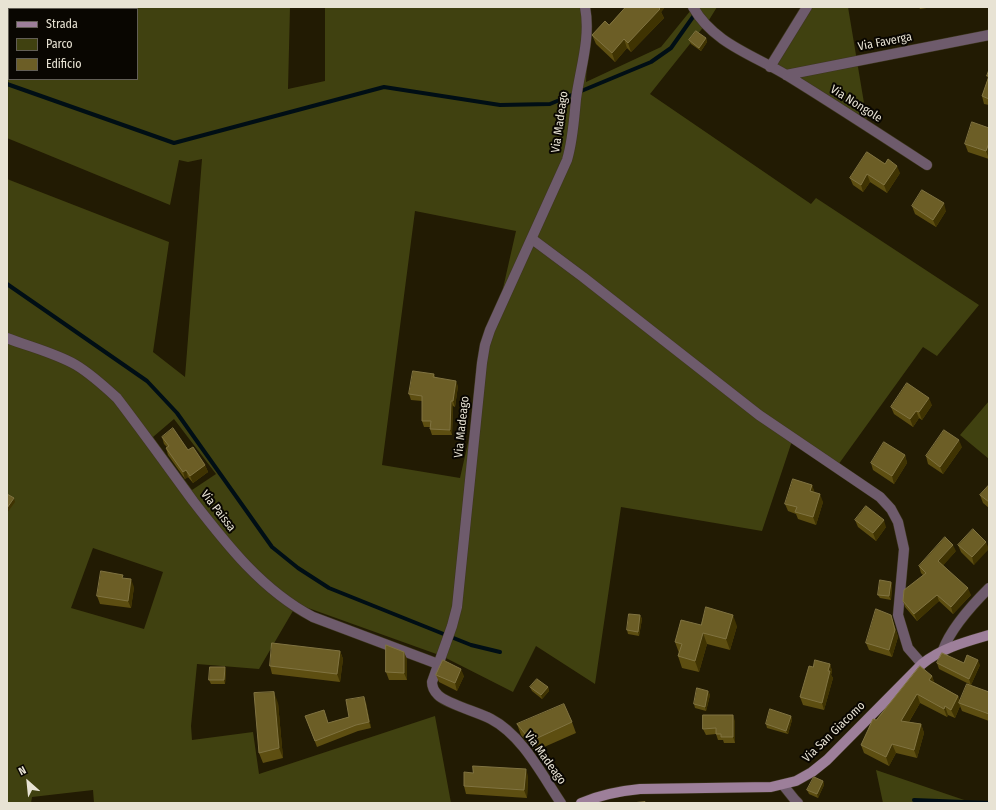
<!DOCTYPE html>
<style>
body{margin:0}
#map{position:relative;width:996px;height:810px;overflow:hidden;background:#221b03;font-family:"Fira Sans Condensed",sans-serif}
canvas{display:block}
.frame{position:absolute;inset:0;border:8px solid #e8e3d4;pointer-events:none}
.legend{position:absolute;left:8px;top:8px;width:130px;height:72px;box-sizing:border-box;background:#090601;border:1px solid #625e55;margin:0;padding:5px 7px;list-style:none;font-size:12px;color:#e8e3d4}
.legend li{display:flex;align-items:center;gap:8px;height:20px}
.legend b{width:20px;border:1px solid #625e55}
.north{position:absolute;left:8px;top:762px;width:40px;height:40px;-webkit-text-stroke:3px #090601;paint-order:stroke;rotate:333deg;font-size:11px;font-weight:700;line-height:16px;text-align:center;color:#e8e3d4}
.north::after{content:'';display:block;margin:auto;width:14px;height:18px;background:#e8e3d4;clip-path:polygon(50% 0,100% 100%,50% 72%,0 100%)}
</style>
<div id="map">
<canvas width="996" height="810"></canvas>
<div class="frame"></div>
<ul class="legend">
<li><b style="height:5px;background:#9d7f9a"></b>Strada</li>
<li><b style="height:11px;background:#404110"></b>Parco</li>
<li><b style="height:11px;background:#6c5e26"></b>Edificio</li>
</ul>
<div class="north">N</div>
</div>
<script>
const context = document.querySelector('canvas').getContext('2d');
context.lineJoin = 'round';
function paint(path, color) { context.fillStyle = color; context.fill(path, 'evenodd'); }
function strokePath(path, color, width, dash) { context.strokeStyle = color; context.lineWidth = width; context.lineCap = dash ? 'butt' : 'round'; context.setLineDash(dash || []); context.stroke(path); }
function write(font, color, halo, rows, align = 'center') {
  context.font = font + ' "Fira Sans Condensed",sans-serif'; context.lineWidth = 4; context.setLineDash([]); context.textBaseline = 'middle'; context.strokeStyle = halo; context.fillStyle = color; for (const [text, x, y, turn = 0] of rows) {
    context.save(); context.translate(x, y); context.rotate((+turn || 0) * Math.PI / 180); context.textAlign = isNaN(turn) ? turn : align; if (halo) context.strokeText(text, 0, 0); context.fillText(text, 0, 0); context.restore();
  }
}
paint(new Path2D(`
 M7 7H290L288 89 325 81V7H589L586 82 661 47 691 10 692 7H717L709 20 650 94 811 204 816 198 979 305 937 356 923 347 838 465 794 435 762 531 621 507 595 684 536 646 513 692 442 656 297 604 259 669 197 664 191 726 192 740 253 732 259 774 435 716 451 803H94L93 790 32 797 31 803H7V179L169 242 153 352 185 377 202 159 188 162 179 160 170 205 7 138ZM9 9H137V79H9ZM415 211 516 231 460 478 382 465ZM174 419 216 474 192 490 153 437ZM93 548 163 572 144 629 71 608Z
 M808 7H848L867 121 772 63Z
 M989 401V459L960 435Z
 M876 770 973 803H883Z`), '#404110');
strokePath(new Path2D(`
 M7 84 174 143 384 87 500 105 550 104 651 62 671 48 695 14
 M7 284 147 381 177 413 272 547 298 568 329 588 471 645 500 652
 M914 800 989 803`), '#000e15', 4);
const street = new Path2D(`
 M693 7C714 44 754 55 788 76 835 105 881 135 927 165
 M770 67 807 7
 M786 75 989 35
 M532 239 583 277 759 415 880 497 891 509 898 522 904 549 898 615 908 648 922 664
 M7 338C30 347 55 353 76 365 91 374 104 386 117 398 143 432 168 467 193 501 227 545 262 590 313 617L438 664
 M943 650C951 628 972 605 989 588
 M783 785 795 800 798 803
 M561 803C542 775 522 735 491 719 478 712 447 704 438 695 434 691 432 687 432 682L452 626 457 607 482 363 485 345 490 330 567 160C573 140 574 120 576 99 580 69 591 38 585 7`);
const secondary = new Path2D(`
 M581 803C600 795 619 791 640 789L771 787 796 781 812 772 827 760 922 664C942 648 965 642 989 635`);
strokePath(street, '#3e3720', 11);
strokePath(secondary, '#3e3720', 11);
strokePath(street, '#6e5b6c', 10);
strokePath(secondary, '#9d7f9a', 10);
paint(new Path2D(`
 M626 7H665L661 12 664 18 631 52 627 48 615 62 596 44 592 35 609 25Z
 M919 7H933L920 9Z
 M706 38 707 42 701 51 691 44 689 40Z
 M989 70V105L984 104 982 96 988 78 987 76Z
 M989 128V159L968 152 965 144Z
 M867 152 900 173 887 193 870 182 863 192 853 185 850 178Z
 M912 206 946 211 936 227 915 214Z
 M434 374 435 377 458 386 455 407 453 406 452 435H432L430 429V427H424L422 421V401L411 400 409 394Z
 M932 405 922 420 919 418 913 427 894 414 891 407Z
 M162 437 188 450 205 465 208 472 193 483 188 477 185 479 168 455 166 448 167 447 164 444Z
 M962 447 943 474 928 464 926 456Z
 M905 455 907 463 894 484 873 470 871 463Z
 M812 485 814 492 823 502 816 525 798 519 796 514 788 511 785 504Z
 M989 485V508L983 503 980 495Z
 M855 520 886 527 876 541 858 527Z
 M986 542 974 565 961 552 958 545Z
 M956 551 943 565 971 595 953 614 939 601 917 621 905 607 903 601 923 575 921 573 919 566Z
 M891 582 892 585 891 600 880 598 878 595Z
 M134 587 131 608 100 604 97 596Z
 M640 615 642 619 639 636 628 634 627 630Z
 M891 615 898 637 892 657 869 650 866 643Z
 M701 625 737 626 730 650 707 644 699 672 682 668 678 656 679 653 675 642Z
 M340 651 343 659 340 682 272 674 270 666Z
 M407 659V680H389L386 672Z
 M937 663H964L980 665 971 685 939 669Z
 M830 664 832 671 831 675 833 678 824 710 803 705 800 697 813 667Z
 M226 671 225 684H211L209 680Z
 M436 675 464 676 457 691 439 682Z
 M932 676 934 682 958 696 960 701 989 692V721L962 711 960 706 955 718 948 715 947 717 920 703 909 722 921 724 924 733 917 758 896 753 889 766 864 753 861 745 876 720Z
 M530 687H548L549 691 542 699 532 691Z
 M708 691 710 695 706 711 695 708 694 704Z
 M278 703 283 758 263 763 259 753Z
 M366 703 371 728 358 731 317 747 305 716 328 723 349 717Z
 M791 716 792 720 788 734 767 728 766 724Z
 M735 721V743H724L723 740H718L716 734 706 735 703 729Z
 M572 722 576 733 535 751 521 735 517 724Z
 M528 776 527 798 466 794 464 786Z
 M823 781 824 785 818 798 809 794 807 790Z`), '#5d4e11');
paint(new Path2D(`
 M657 7H665L661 12 664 18 631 52 628 43Z
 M706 38 707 42 701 51 699 48Z
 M624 39 627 48 615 62 612 53Z
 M989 143V159L986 151Z
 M897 166 900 173 887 193 884 185Z
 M867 174 870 182 863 192 861 185Z
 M944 203 946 211 936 227 933 220Z
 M456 381 458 386 455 407 453 401Z
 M929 398 932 405 922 420 919 412Z
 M451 401 453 406 452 435 450 430Z
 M916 411 919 418 913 427 910 419Z
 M959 440 962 447 943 474 940 467Z
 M905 455 907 463 894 484 892 476Z
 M205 465 208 472 193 483 190 476Z
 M186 470 188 477 185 479 183 472Z
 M812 485 815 493 810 491Z
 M820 494 823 502 816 525 813 517Z
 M14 498 15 502 7 513V508Z
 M884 520 886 527 876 541 873 533Z
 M986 542 989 549 974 565 972 557Z
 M953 545 956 551 941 568 938 561Z
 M131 579 134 587 131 608 128 601Z
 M891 582 892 585 891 600 889 596Z
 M968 588 971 595 953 614 951 607Z
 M937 595 939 601 917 621 914 614Z
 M640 615 642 619 639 636 638 632Z
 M733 615 737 626 730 650 726 639Z
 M891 615 898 637 892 657 889 650Z
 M703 633 707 644 699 672 695 661Z
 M340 651 343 659 340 682 337 674Z
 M404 652 407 659V680L404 673Z
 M978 660 980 665 971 685 969 679Z
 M830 664 832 671 831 675 833 678 824 710 822 703Z
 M225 667 226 671 225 684 224 680Z
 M461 669 464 676 457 691 455 683Z
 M932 676 935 685 929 680Z
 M548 687 549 691 542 699 541 695Z
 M708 691 710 695 706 711 705 707Z
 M274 692 278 703 283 758 279 748Z
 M917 694 920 703 904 730 901 721Z
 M958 696 961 704 959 703 960 706 955 718 951 710Z
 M364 697 366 703 371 728 369 722Z
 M945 706 948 715 947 717 944 709Z
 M733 715 735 721V743L733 737Z
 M791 716 792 720 788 734 786 731Z
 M921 724 924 733 917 758 914 750Z
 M892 744 896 753 889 766 886 757Z
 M526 769 528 776 527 798 524 790Z
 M823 781 824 785 818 798 817 794Z`), '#3f3302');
const building = new Path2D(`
 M626 7H658L660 9 628 43 624 39 612 53 592 35 605 21 609 25Z
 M696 31 706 38 699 48 689 40Z
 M989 70V99L982 96 989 76H987Z
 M972 122 989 128V143L986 151 965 144Z
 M867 152 885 164 888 159 897 166 884 185 867 174 861 185 850 178Z
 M922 190 944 203 933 220 912 206Z
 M413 371 434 374 433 377 456 381 453 401H451L450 430 430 429 431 421H422V396L409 394Z
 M907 383 929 398 919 412 916 411 910 419 891 407Z
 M173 428 188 450 193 447 205 465 190 476 186 470 183 472 166 448 169 446 162 437Z
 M944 430 959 440 940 467 926 456Z
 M884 442 905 455 892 476 871 463Z
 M793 479 812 485 810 491 820 494 813 517 795 512 797 507 785 504Z
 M989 485V502L980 495Z
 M7 494 14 498 7 508Z
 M866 506 884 520 873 533 855 520Z
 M973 529 986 542 972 557 958 545Z
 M945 537 953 545 938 561 968 588 951 607 937 595 914 614 903 601 904 590 926 573 919 566Z
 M101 571 123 575 122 578 131 579 128 601 97 596Z
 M880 580 891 582 889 596 878 595Z
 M706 607 733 615 726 639 703 633 695 661 678 656 682 644 675 642 681 620 701 625Z
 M876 609 891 615 895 630 889 650 866 643Z
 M629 614 640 615 638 632 627 630Z
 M272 643 340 651 337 674 270 666Z
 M386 645 404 652V673L386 672Z
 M942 653 964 663 967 655 978 660 969 679 937 663Z
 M443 660 461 669 455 683 436 675Z
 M815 660 830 664 828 671H830L822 703 800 697 809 666 813 667Z
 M920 666 932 676 929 680 958 696 951 710 945 706 944 709 917 694 901 721 921 724 914 750 892 744 886 757 861 745 873 719 876 720Z
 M210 667H225L224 680H209Z
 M537 679 548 687 541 695 530 687Z
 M967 684 989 692V714L959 703Z
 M697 688 708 691 705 707 694 704Z
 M274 692 279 748 259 753 254 693Z
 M364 697 369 722 356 725 315 741 305 716 324 710 328 723 349 717 346 700Z
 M564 704 572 722 531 741 517 724Z
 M770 709 791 716 786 731 766 724Z
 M703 715H733V737H721V734H716V728L703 729Z
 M473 766 526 769 524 790 464 786V772L473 773Z
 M814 777 823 781 817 794 807 790Z
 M645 802V803H632Z`);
paint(building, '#6c5e26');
strokePath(building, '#807341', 1);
write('12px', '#e8e3d4', '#090601', [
 ["Via Faverga",885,42,-11],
 ["Via Nongole",856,104,32],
 ["Via Madeago",560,122,-82],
 ["Via Madeago",462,427,-84],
 ["Via Paissa",218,511,52],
 ["Via San Giacomo",834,732,-44],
 ["Via Madeago",545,758,54]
]);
</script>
